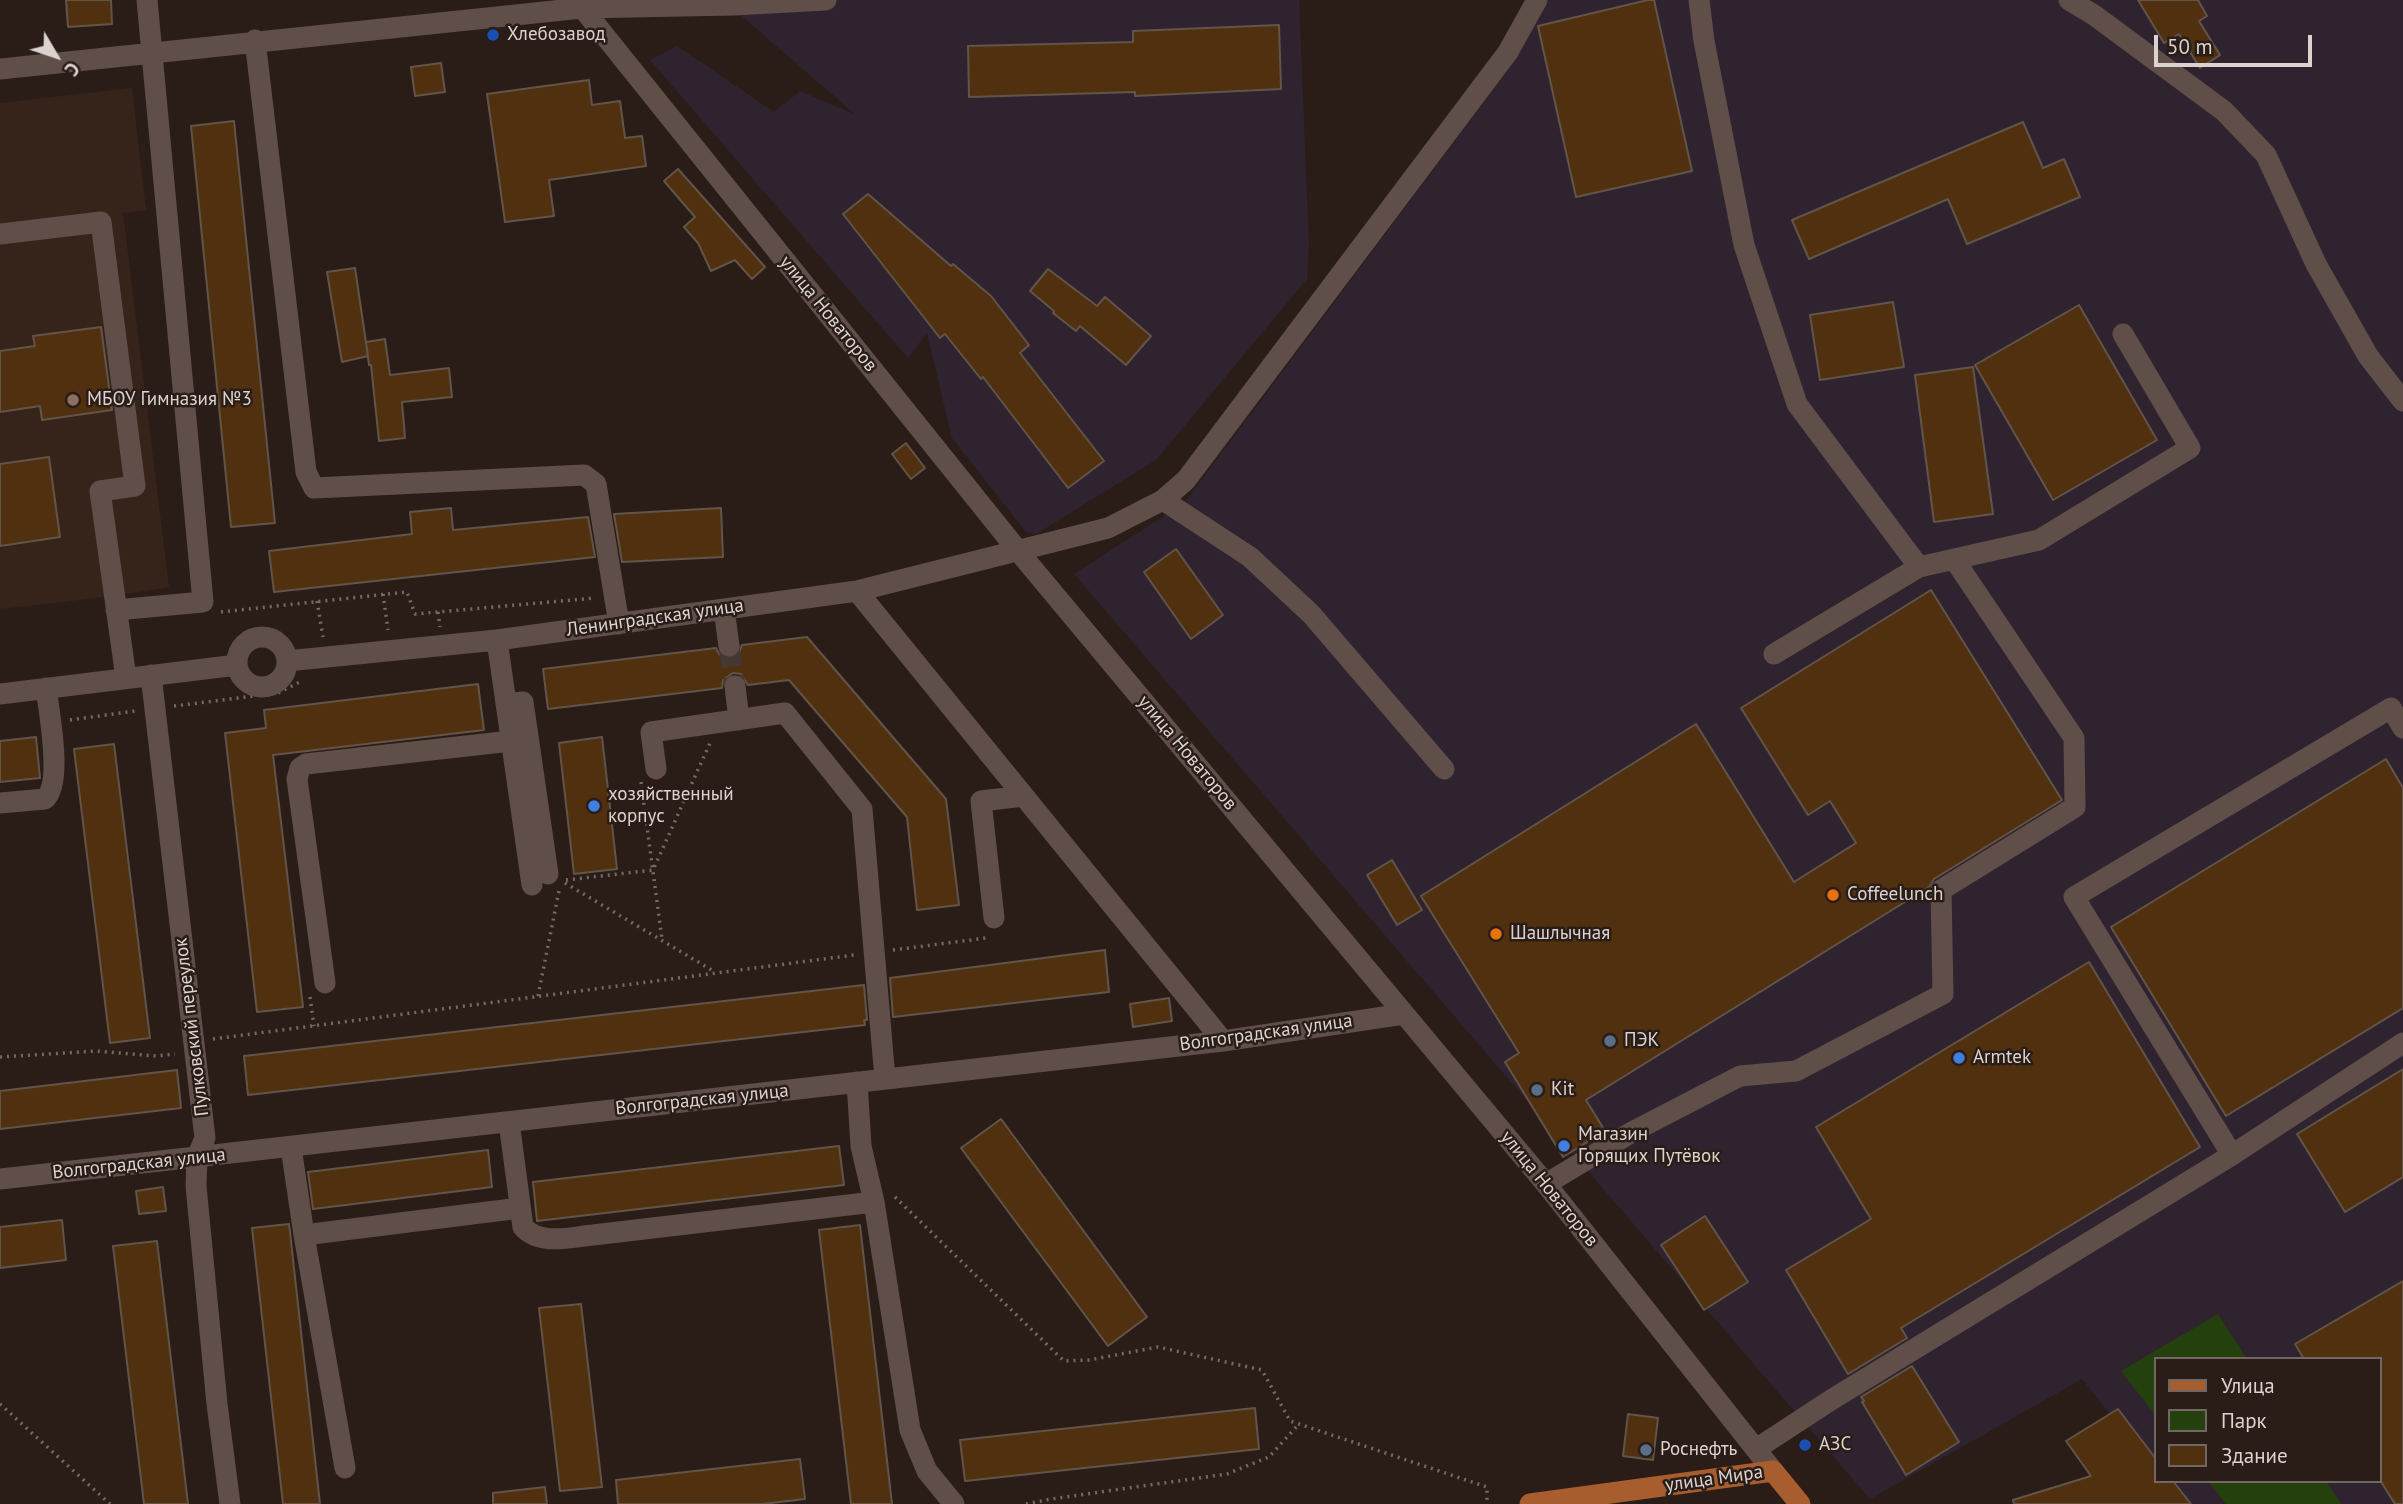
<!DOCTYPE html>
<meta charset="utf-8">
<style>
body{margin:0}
#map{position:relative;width:2403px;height:1504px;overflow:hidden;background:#2a1d17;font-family:"PT Sans",sans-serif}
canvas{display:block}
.legend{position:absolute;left:2154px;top:1357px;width:228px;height:126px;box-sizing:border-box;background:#2a1d17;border:2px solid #716661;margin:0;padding:9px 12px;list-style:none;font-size:21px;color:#dcd3cf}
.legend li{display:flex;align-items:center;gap:14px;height:35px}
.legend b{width:35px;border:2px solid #716661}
.north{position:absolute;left:21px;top:21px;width:70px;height:70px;-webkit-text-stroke:5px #2a1d17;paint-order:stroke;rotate:129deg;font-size:19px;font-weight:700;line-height:28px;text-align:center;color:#dcd3cf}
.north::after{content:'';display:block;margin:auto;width:24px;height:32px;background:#dcd3cf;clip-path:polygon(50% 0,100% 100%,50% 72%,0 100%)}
.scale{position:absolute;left:2154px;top:35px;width:158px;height:32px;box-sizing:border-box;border:4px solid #dcd3cf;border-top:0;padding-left:9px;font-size:21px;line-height:24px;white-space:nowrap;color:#dcd3cf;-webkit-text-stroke:5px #2a1d17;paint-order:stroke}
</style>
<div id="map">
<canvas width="2403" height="1504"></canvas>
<ul class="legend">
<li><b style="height:9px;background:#a85d2f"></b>Улица</li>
<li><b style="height:19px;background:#24400c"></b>Парк</li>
<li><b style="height:19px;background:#50300f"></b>Здание</li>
</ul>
<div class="north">С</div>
<div class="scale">50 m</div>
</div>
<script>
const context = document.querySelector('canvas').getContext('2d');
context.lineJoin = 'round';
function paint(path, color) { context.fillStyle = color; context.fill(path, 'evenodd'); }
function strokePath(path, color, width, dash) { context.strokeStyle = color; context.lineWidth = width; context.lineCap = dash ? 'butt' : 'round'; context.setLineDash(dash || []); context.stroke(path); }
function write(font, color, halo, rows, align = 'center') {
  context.font = font + ' "PT Sans",sans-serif'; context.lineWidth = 5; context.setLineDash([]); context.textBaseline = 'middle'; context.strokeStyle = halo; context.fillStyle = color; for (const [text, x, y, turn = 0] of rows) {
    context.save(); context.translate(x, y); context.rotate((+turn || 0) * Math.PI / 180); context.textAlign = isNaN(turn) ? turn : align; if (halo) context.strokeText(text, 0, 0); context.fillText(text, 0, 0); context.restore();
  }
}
paint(new Path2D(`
 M723 0H1299L1309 245 1307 279 1156 460 1036 534 1026 532 952 438 927 333 908 358 650 60 677 46 774 112 800 91 856 115Z
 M1549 0H2403V1504H2182L2164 1481H2380V1359H2156V1471L2082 1379 1870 1499 1074 574 1184 503 1511 66Z`), '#302330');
paint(new Path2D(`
 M132 88 146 210 123 213 169 587 114 596 0 609V103Z`), '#36241b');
paint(new Path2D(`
 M2218 1314 2247 1359H2156V1416L2121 1371Z
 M2208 1481H2326L2341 1504H2226Z`), '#24400c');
const building = new Path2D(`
 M66 0H111L112 24 68 27Z
 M1648 0H1654L1692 171 1576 197 1538 26Z
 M2138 0H2198L2207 16 2199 21 2220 55 2200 68 2179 34 2164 43Z
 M1279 25 1281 89 1135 96V92L969 97 968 46 1133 42V31Z
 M441 63 445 92 415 96 411 67Z
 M589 80 592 105 620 101 625 138 642 136 646 166 549 180 554 216 505 222 487 94Z
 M234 121 275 523 231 527 191 126Z
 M2023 122 2043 168 2064 159 2080 197 1967 244 1948 199 1809 259 1792 220Z
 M678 169 765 267 752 279 735 260 711 271 698 243 684 227 695 217 664 181Z
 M868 194 951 266 953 264 991 296 1029 345 1020 353 1104 461 1068 488 983 377 981 379 945 334 940 338 843 214Z
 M355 268 368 356 342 362 327 272Z
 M1048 269 1097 306 1105 297 1151 336 1126 365 1080 326 1076 331 1053 313 1054 311 1030 291Z
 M1893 302 1904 367 1820 380 1810 315Z
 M2079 305 2157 440 2053 500 1975 365Z
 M101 327 112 410 42 420 40 406 0 412V351L35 346 33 336Z
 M385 339 390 375 449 368 452 397 402 402 405 438 379 441 371 365H369L366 342Z
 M1973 367 1993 514 1934 522 1915 375Z
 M906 443 925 468 911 479 892 454Z
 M49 457 60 537 0 546V464Z
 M451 508 453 530 588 517 595 557 274 592 269 551 412 534 410 512Z
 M721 508 723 557 622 562 614 514Z
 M1176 549 1223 615 1191 639 1144 572Z
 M1931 590 2062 800 1934 879 1929 887 1586 1100 1605 1131 1563 1157 1505 1062 1519 1053 1421 896 1696 724 1794 882 1856 843 1830 801 1808 815 1741 708Z
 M807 637 946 799 959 905 917 910 907 817 789 680 748 685 741 674 733 673 723 680 722 688 548 709 543 669 716 648 719 654 730 659 738 656 742 645Z
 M478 684 484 730 273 755 303 1007 257 1012 225 733 266 728 264 710Z
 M36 737 40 778 0 782V741Z
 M602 737 617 869 574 874 559 743Z
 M114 744 150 1038 110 1043 74 749Z
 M2386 759 2403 788V1008L2226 1116 2111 927Z
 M1392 860 1422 910 1397 925 1367 875Z
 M1105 950 1109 992 893 1017 890 978Z
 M2089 962 2200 1147 1901 1328 1907 1338 1848 1374 1786 1270 1871 1219 1816 1127Z
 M864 985 867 1020H864L865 1025 248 1095 244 1056Z
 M1169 998 1172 1021 1133 1027 1130 1004Z
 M2403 1069V1177L2345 1212 2297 1134Z
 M177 1070 181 1108 0 1129V1091Z
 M1001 1119 1147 1317 1108 1346 961 1148Z
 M839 1146 844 1185 537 1221 533 1182Z
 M488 1150 492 1187 313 1209 308 1172Z
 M163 1187 166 1211 139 1214 136 1191Z
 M1705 1216 1748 1282 1704 1310 1661 1245Z
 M62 1220 66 1260 0 1268V1227Z
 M289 1224 290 1232 320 1504H283L252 1228Z
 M860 1225 892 1504H851L819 1230Z
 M157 1241 188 1504H144L113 1246Z
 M2403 1281V1504H2395L2380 1480V1359H2304L2295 1344Z
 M581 1304 602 1487 560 1491 539 1308Z
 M1912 1366 1959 1442 1906 1475 1862 1402 1864 1401 1861 1397Z
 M1255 1408 1259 1449 965 1481 960 1440Z
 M2118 1409 2156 1459V1481H2173L2191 1504H2014L2013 1500 2091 1476 2066 1441Z
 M1628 1414 1658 1418 1653 1460 1623 1456Z
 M800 1459 805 1499 763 1504H618L616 1480Z
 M545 1487 547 1504H493V1493Z`);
paint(building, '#50300f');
strokePath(building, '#615449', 2);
strokePath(new Path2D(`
 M729 646 735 686`), '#453833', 21, [21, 10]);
strokePath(new Path2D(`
 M383 594 388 630
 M317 601 323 637
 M221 612 407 592 415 614 595 598
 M438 612 440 627
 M174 706 278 693 302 681
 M70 720 135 711
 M641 782 662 939
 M566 880 653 870 710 743
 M565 883 715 972
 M893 950 986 938
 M538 996 559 891
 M310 997 314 1026
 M213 1039 854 955
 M0 1057 96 1051 156 1056 175 1054
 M895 1197 1064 1361 1089 1360 1158 1347 1262 1370 1290 1421 1487 1487V1504
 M0 1404 110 1504
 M1026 1504 1051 1499 1227 1474 1269 1457 1298 1425`), '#756a65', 3.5, [2, 5]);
strokePath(new Path2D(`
 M576 0 1019 552 1546 1184 1773 1471
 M1699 0 1704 41 1744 245 1797 404 1919 567 1774 654
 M2069 0 2094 15 2224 111 2266 155 2316 264 2368 356 2403 401
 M255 40 306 472 314 488 584 475 596 484 619 624
 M0 69 582 8 734 5 826 0
 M0 234 101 222 135 486 100 491 126 678
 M1163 500 1250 557 1311 614 1444 769
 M1919 567 2039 540 2190 448 2123 334
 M857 591 1223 1041
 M724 609 729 646
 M116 610 203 602 147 0
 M237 662a25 25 0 1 1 50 0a25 25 0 1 1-50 0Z
 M497 640 532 885
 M287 661 497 640 857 591 1108 528 1163 500 1186 480 1508 52 1537 0
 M151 675 205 1138 197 1157 196 1186 217 1404 230 1504
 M735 686 739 720
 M0 694 237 665
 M506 704 523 702 548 874
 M656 769 651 732 785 713 862 809 885 1079
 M0 803 45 799C63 783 49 712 46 688
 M994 918 981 801 1024 796
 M325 983 297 779 300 768 306 764 511 741
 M857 1082 861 1146 874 1202 910 1430 927 1471 954 1504
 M509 1122 523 1227C540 1246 571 1237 593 1235L874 1202
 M291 1147 304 1235 345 1468
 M2232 1155 2074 897 2391 708 2403 728
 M0 1179 1223 1041 1404 1014
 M1546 1184 1632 1132 1740 1076 1796 1071 1943 994 1941 890 2075 807 2074 738 1954 559
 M304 1235 520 1208
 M1756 1449 1831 1400 2232 1155 2403 1043`), '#5f4f48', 21);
strokePath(new Path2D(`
 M1530 1504 1773 1471 1800 1504`), '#a85d2f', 21);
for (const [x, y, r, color] of [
 [493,35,7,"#1a4fb4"],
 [73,400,7,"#8d6e63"],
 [594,806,7,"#3f7fe0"],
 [1833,895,7,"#e8710a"],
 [1496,934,7,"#e8710a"],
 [1610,1041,7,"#5c6f8a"],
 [1959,1058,7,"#3f7fe0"],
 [1537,1090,7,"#5c6f8a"],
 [1564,1146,7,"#3f7fe0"],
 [1805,1445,7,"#1a4fb4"],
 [1646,1450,7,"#5c6f8a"]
]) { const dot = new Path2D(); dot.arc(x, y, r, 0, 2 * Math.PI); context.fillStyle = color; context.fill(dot); strokePath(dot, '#2a1d17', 2.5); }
write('19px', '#dcd3cf', '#2a1d17', [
 ["Хлебозавод",507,35],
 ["МБОУ Гимназия №3",87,400],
 ["хозяйственный",608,795],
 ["корпус",608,817],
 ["Coffeelunch",1847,895],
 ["Шашлычная",1510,934],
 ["ПЭК",1624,1041],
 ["Armtek",1973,1058],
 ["Kit",1551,1090],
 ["Магазин",1578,1135],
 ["Горящих Путёвок",1578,1157],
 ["АЗС",1819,1445],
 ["Роснефть",1660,1450]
], 'left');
write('19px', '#dcd3cf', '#2a1d17', [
 ["улица Новаторов",828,314,51],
 ["Ленинградская улица",655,618,-8],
 ["улица Новаторов",1187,753,50],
 ["Пулковский переулок",192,1027,-97],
 ["Волгоградская улица",1266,1033,-8],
 ["Волгоградская улица",702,1100,-6],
 ["Волгоградская улица",139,1164,-6],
 ["улица Новаторов",1549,1189,51],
 ["улица Мира",1714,1479,-8]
]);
</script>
